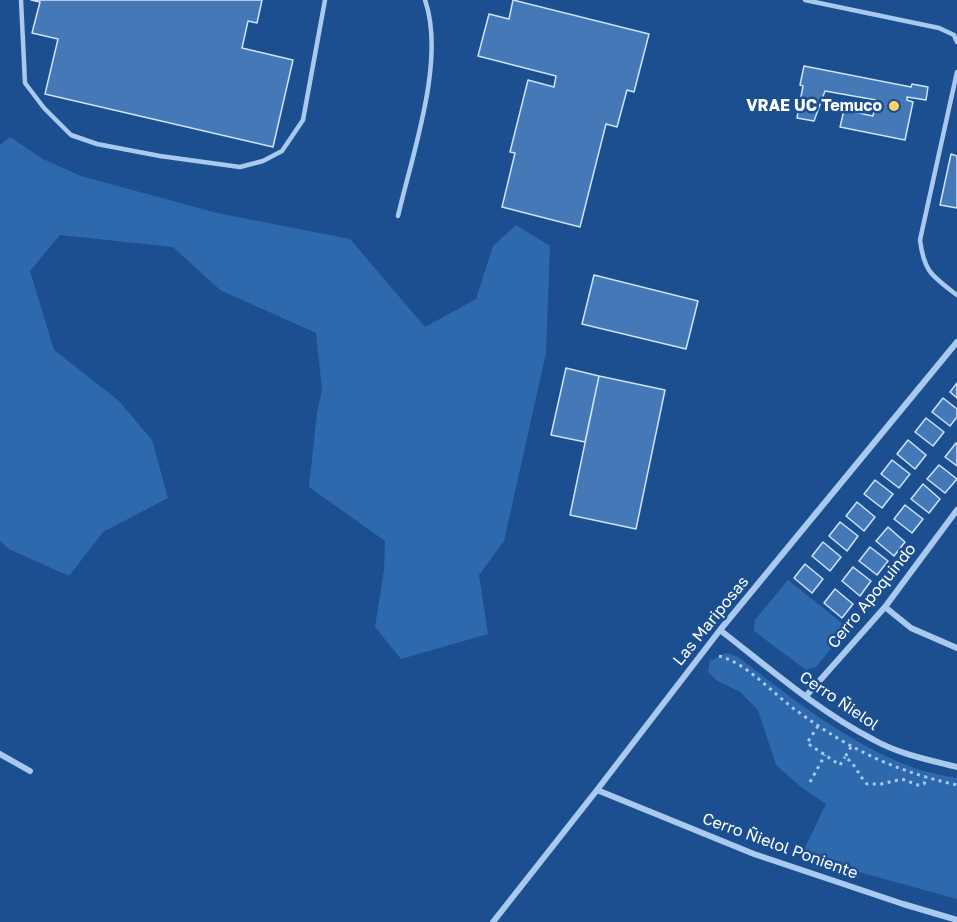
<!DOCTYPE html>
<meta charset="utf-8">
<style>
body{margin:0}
canvas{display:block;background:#1b4f8f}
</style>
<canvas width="957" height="922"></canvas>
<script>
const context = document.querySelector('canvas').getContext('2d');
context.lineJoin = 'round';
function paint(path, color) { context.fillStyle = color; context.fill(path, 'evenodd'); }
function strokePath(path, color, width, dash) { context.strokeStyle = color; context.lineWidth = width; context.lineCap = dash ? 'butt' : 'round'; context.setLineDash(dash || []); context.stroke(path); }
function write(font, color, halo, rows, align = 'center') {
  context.font = font + ' "Golos Text",sans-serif'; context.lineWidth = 5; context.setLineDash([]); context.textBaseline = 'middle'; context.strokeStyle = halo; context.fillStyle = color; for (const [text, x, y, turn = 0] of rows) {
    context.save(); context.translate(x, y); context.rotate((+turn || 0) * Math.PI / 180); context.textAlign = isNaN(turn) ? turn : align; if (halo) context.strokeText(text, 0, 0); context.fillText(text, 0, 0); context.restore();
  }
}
paint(new Path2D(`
 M10 137 43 159 81 176 217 213 350 239 425 327 476 299 493 246 516 225 550 246 546 353 504 541 479 575 488 634 401 659 375 627 384 570 385 541 309 487 317 413 322 390 316 333 220 290 173 247 60 235 30 271 54 350 119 401 152 440 168 498 103 532 69 576 9 549 0 541V145Z
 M788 580 848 628 816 667 806 670 754 631 755 620Z
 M726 653 738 657C794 700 850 745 917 769 929 773 944 775 957 778V899L801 856 826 804 801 787 776 765 758 710 740 692 716 680 708 672 710 661Z`), '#2e69ad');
const building = new Path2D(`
 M31 0H262L257 23 248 21 242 48 293 60 273 147 45 94 58 39 32 33 40 2Z
 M513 0 649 34 634 92 627 90 617 127 606 124 580 227 502 207 515 153 510 152 528 80 554 87 556 76 478 56 489 14 509 19Z
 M804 66 911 87 912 84 928 87 926 100 907 97V100L913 102 905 140 840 127 844 110 873 116 876 100 825 91 814 121 797 118 803 86 800 85Z
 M951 154 957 156V208L940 205Z
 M594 275 698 301 686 349 582 324Z
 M566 368 599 376 585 442 551 435Z
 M599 376 665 390 636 529 570 515Z
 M957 383V398L950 392Z
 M943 398 957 409V417L950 426 932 412Z
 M926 418 944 432 933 446 915 432Z
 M908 440 926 455 915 469 897 454Z
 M956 443H957V466L945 457Z
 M892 460 910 474 899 488 881 474Z
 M939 465 957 479 945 493 927 479Z
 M875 480 893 494 882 508 864 494Z
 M923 484 940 499 929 513 911 499Z
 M857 502 875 517 864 531 846 516Z
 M905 505 923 519 912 533 894 519Z
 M840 522 858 536 847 551 829 536Z
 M888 527 905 542 894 556 876 541Z
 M823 542 841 557 830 571 812 556Z
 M870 547 888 561 877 575 859 561Z
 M805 564 823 579 812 593 794 578Z
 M853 567 871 581 860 596 842 581Z
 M835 589 853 604 842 618 824 603Z`);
paint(building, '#4478b7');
strokePath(building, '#cfe3fa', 1.5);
strokePath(new Path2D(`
 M719 656C747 663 773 694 797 711 849 749 894 771 957 785
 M818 726 807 743 840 765 845 757
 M851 747 845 757C856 764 858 775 867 784H881L902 779 918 785 924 784 927 777
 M810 782 825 755`), '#a9c9ee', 3, [3, 4.5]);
strokePath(new Path2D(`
 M21 0 25 83 44 108 71 135 97 144 160 156 240 167 263 161 282 151 303 120 325 0
 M805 0 939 28 954 35 957 42
 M957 72 920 240C924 272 932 276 957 295
 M398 216C412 155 446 60 425 0`), '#a9c9ee', 4.5);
strokePath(new Path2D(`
 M885 607 911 628 957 648
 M720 630C769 668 818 711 874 740 899 754 929 760 957 767
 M806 696 885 607 957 510
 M0 754 30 771
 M597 790 754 854 903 904 957 920
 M493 922 597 790 720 630 957 342`), '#a9c9ee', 6);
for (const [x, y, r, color] of [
 [894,106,6,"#ffd166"]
]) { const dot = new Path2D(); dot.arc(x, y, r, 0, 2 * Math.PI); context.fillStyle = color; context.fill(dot); strokePath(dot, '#1b4f8f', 2); }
write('bold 16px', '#fff', '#1b4f8f', [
 ["VRAE UC Temuco",882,106]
], 'right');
write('16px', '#fff', '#1b4f8f', [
 ["Cerro Apoquindo",872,596,-51],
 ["Las Mariposas",711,621,-51],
 ["Cerro Ñielol",839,701,34],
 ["Cerro Ñielol Poniente",780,846,20]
]);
</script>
